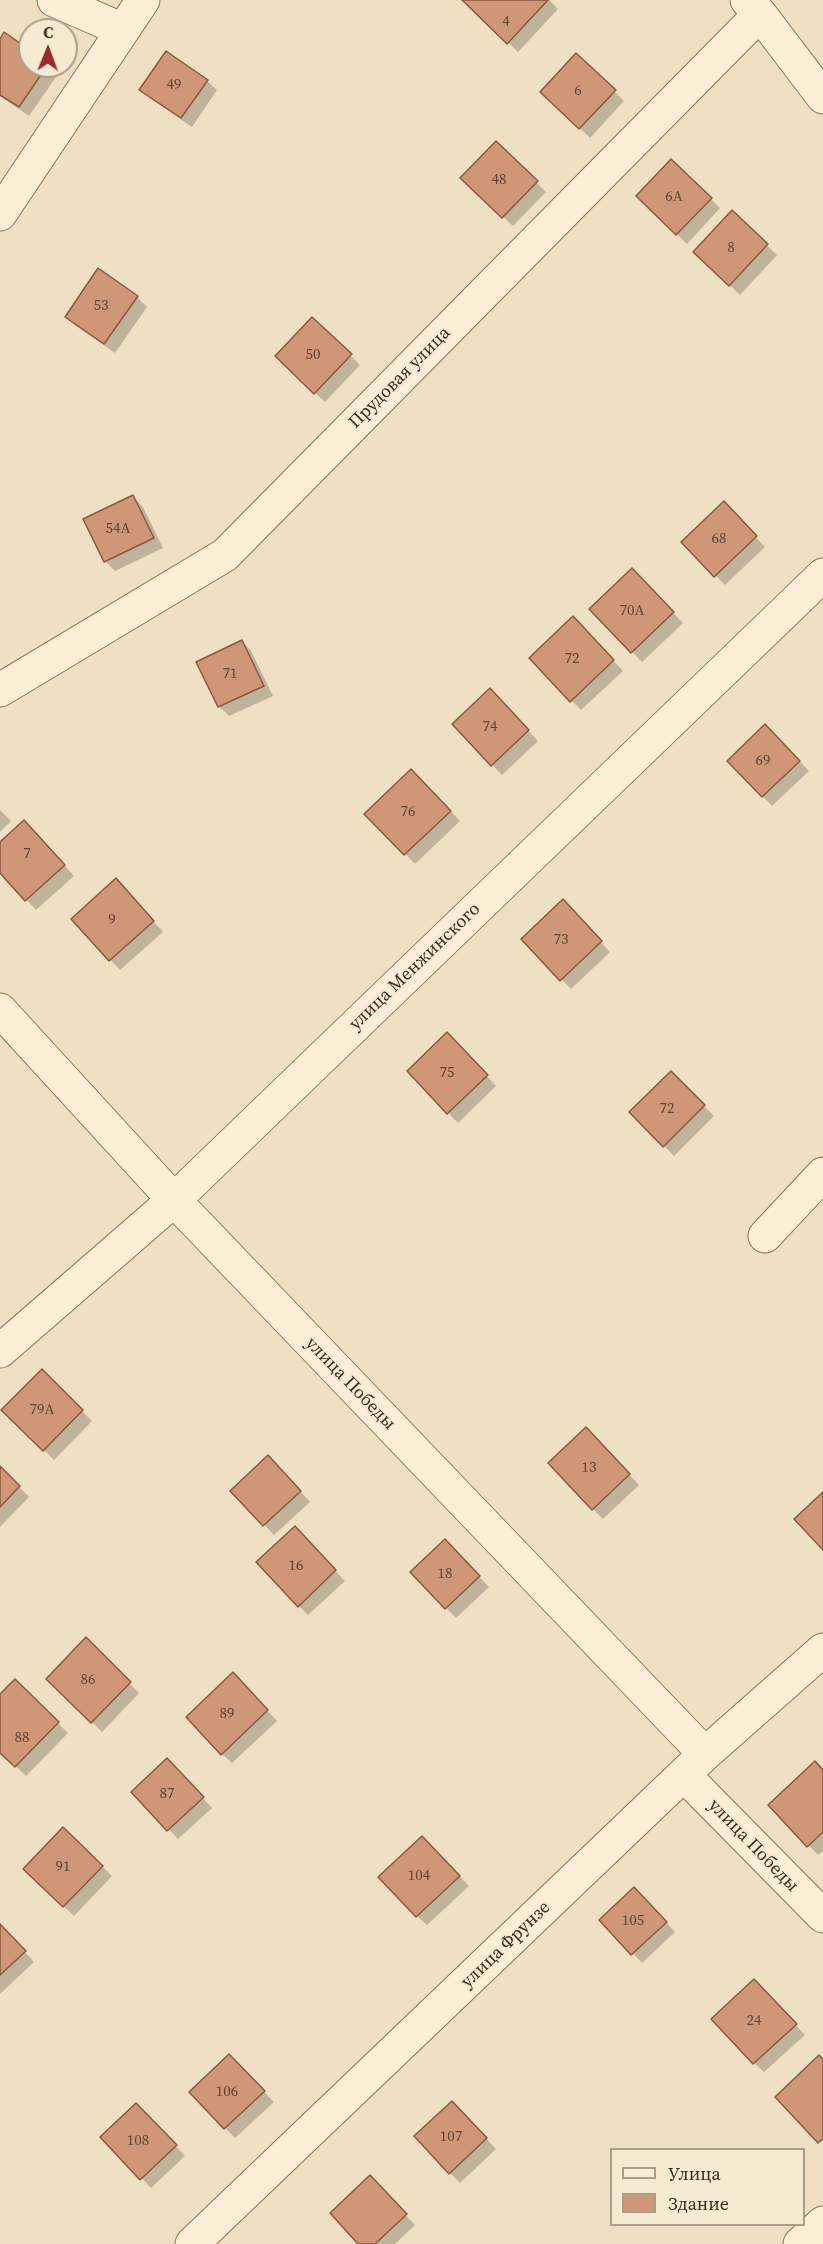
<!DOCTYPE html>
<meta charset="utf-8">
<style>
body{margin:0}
#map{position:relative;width:823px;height:2244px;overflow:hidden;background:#f0e0c3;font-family:"Source Serif 4",serif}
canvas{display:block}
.legend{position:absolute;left:610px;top:2148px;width:195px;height:78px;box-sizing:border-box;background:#f7ead3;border:2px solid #ab9d8b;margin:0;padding:8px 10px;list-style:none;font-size:18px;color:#3a2a1e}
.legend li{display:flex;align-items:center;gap:12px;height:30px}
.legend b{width:30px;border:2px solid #ab9d8b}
.north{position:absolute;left:18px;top:18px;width:60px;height:60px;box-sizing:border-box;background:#f7ead3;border:2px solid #ab9d8b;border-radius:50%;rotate:1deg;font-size:16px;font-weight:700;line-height:24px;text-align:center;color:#3a2a1e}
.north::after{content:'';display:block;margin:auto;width:21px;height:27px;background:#9c272e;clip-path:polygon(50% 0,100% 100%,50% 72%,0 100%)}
</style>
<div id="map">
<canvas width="823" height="2244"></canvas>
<ul class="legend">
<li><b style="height:8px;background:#faeed7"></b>Улица</li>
<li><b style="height:16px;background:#cf9778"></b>Здание</li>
</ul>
<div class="north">С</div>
</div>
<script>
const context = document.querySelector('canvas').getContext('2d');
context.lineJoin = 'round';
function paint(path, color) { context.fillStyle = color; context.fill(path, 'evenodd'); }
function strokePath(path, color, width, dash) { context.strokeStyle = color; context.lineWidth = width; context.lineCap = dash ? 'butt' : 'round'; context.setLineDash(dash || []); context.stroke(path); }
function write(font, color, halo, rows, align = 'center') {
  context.font = font + ' "Source Serif 4",serif'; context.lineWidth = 4.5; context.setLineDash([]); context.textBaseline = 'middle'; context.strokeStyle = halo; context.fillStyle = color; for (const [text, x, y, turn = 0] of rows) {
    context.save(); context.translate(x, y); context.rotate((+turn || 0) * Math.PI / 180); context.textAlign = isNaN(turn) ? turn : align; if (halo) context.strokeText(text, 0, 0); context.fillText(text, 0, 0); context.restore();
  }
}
paint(new Path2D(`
 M464 0H549L558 9 518 52Z
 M0 41 30 52V66H50L58 74 29 116 0 96Z
 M576 55 624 101 590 138 542 92Z
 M207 81 217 90 192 127 151 99 141 89Z
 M496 143 546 192 513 226 472 188Z
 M638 196 711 199 720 208 687 244Z
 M732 213 777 255 740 295 695 252Z
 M137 297 147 307 115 353 76 326 67 317Z
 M312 319 360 365 325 402 277 356Z
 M133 497 143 507 163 548 115 571 105 561Z
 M723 503 765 547 725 585 683 542Z
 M632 570 683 623 642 662 591 609Z
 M583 628 623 671 581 710 572 701Z
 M242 641 251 651 273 696 229 716 219 706 198 663Z
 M499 700 538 741 502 775 454 725Z
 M765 726 809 771 772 806 729 761Z
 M411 771 460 821 415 864 366 814Z
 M0 810 11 821 0 832Z
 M34 832 74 876 36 910 0 871V844Z
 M125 890 163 932 120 970 73 919Z
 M572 911 610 952 571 989 523 939Z
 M457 1044 496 1086 458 1123 409 1071Z
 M671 1073 714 1116 674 1156 631 1112Z
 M42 1371 92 1421 54 1460 4 1410Z
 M596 1439 639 1485 603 1519 593 1509Z
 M277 1467 310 1502 274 1535 232 1491Z
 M0 1468 29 1497 0 1527Z
 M295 1528 345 1581 308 1615 299 1606Z
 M455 1551 489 1587 456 1618 412 1572Z
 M86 1640 139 1693 102 1732 48 1678Z
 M15 1681 68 1733 26 1776 0 1751V1697Z
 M242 1684 277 1721 232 1763 222 1754Z
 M177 1770 212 1808 178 1839 169 1829Z
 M823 1771V1851L818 1855 770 1805Z
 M63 1829 112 1876 74 1916 25 1869Z
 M432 1847 469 1886 427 1925 417 1916Z
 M644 1899 675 1932 642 1963 601 1920Z
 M0 1925 34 1962 0 1994Z
 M764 1991 805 2035 764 2072 754 2063Z
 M229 2056 274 2102 235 2138 191 2092Z
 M136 2105 185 2156 151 2188 102 2137Z
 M462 2113 496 2149 460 2183 450 2173Z
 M380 2187 415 2225 395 2244H361Z`), '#0003');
const building = new Path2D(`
 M462 0H548L507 44Z
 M4 32 30 50V66H47L19 107 0 95V39Z
 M166 51 208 80 181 118 139 90Z
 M576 53 616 90 579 129 540 92Z
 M496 141 538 181 502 218 460 178Z
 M671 159 712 198 676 235 636 196Z
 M732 210 768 244 729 286 693 252Z
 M98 268 138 296 104 344 65 317Z
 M312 317 352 354 314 394 275 356Z
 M133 495 154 538 104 562 83 519Z
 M724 501 757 536 714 577 681 542Z
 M632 568 674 612 631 653 589 609Z
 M573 616 614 660 570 702 529 658Z
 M242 640 264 686 218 707 196 662Z
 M490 688 529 730 491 766 452 724Z
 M765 724 800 761 762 797 727 761Z
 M411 769 451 811 404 855 364 814Z
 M24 820 65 865 25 901 0 873V842Z
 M116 878 154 921 109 961 71 919Z
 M563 899 602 941 560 981 521 939Z
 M447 1032 488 1075 447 1114 407 1071Z
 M671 1071 705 1105 663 1147 629 1112Z
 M42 1369 83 1410 43 1451 1 1410Z
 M586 1427 630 1474 592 1510 548 1463Z
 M268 1455 301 1491 263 1526 230 1491Z
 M0 1466 20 1486 0 1507Z
 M823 1492V1550L794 1519Z
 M295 1526 336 1570 298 1607 256 1562Z
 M445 1539 480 1576 445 1609 410 1572Z
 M86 1637 131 1682 91 1723 46 1679Z
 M233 1672 268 1710 221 1755 186 1717Z
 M15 1679 59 1722 15 1767 0 1753V1694Z
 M167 1758 204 1797 167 1831 131 1792Z
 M815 1761 823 1770V1832L807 1847 768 1805Z
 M63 1827 103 1866 63 1907 23 1869Z
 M422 1836 460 1876 416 1917 378 1877Z
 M634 1887 667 1922 631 1955 599 1920Z
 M0 1924 26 1951 0 1975Z
 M754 1979 797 2024 753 2064 711 2019Z
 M229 2054 265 2091 224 2129 189 2092Z
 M819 2055 823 2059V2139L818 2143 775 2097Z
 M452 2101 487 2138 449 2174 414 2136Z
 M136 2103 177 2145 140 2180 100 2137Z
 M370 2175 407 2214 375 2244H358L330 2213Z`);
paint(building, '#cf9778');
strokePath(building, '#8b583e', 1.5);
const minor = new Path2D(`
 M54 0 123 30
 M747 0 760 14 823 97
 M0 214 143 0
 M0 690 225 555 760 14
 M0 1010 174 1200 705 1754
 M765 1236 823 1174
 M0 1351 174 1200 823 575
 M684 1775 823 1916
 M192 2244 705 1754 823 1650
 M800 2244 823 2223`);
strokePath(minor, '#8b7159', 35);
strokePath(minor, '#faeed7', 33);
write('15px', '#5f4534', null, [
 ["4",506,22],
 ["49",174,85],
 ["6",578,91],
 ["48",499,180],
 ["6А",674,197],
 ["8",731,248],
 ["53",101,306],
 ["50",313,355],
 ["54А",118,529],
 ["68",719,539],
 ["70А",632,611],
 ["72",572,659],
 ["71",230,674],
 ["74",490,727],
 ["69",763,761],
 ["76",408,812],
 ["7",27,854],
 ["9",112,920],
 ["73",561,940],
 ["75",447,1073],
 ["72",667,1109],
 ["79А",42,1410],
 ["13",589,1468],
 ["16",296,1566],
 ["18",445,1574],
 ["86",88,1680],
 ["89",227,1714],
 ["88",22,1738],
 ["87",167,1794],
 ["91",63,1867],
 ["104",419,1876],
 ["105",633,1921],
 ["24",754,2021],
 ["106",227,2092],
 ["107",451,2137],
 ["108",138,2141]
]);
write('18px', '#3a2a1e', '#f7ead3', [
 ["Прудовая улица",400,378,-45],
 ["улица Менжинского",415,967,-44],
 ["улица Победы",350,1384,46],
 ["улица Победы",753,1846,46],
 ["улица Фрунзе",506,1945,-44]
]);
</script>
